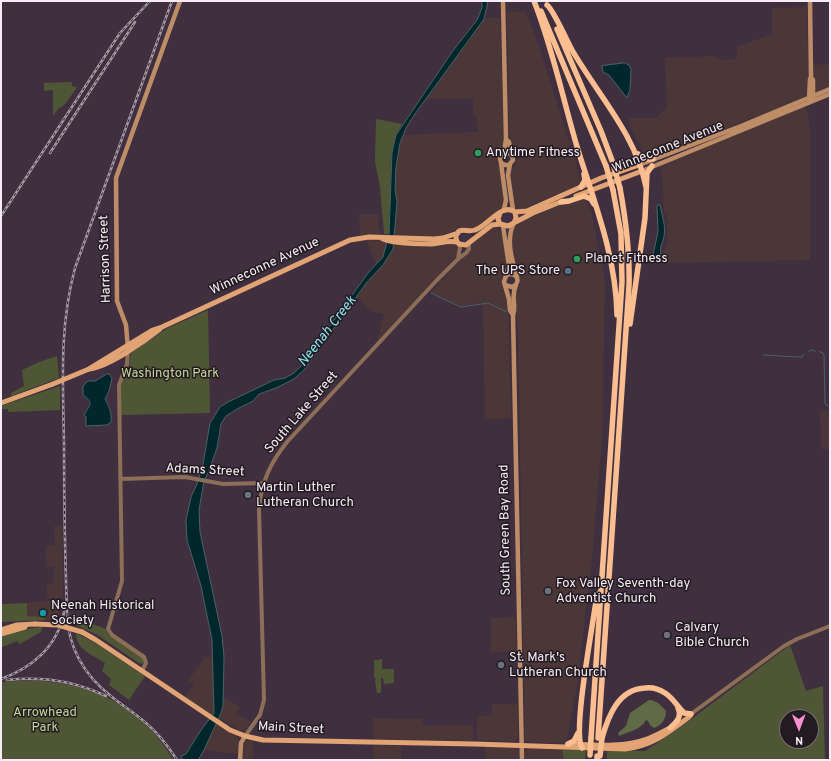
<!DOCTYPE html>
<style>
body{margin:0}
#map{position:relative;width:831px;height:761px;overflow:hidden;background:#40303f;font-family:Overpass,sans-serif}
canvas{display:block}
.frame{position:absolute;inset:0;border:2px solid #f8edf6;pointer-events:none}
.north{position:absolute;left:779px;top:709px;width:40px;height:40px;box-sizing:border-box;background:#221b21;border:1px solid #786f76;border-radius:50%;rotate:179deg;font-size:11px;font-weight:700;line-height:16px;text-align:center;color:#f8edf6}
.north::after{content:'';display:block;margin:auto;width:14px;height:18px;background:#f790ce;clip-path:polygon(50% 0,100% 100%,50% 72%,0 100%)}
</style>
<div id="map">
<canvas width="831" height="761"></canvas>
<div class="frame"></div>
<div class="north">N</div>
</div>
<script>
const context = document.querySelector('canvas').getContext('2d');
context.lineJoin = 'round';
function paint(path, color) { context.fillStyle = color; context.fill(path, 'evenodd'); }
function strokePath(path, color, width, dash) { context.strokeStyle = color; context.lineWidth = width; context.lineCap = dash ? 'butt' : 'round'; context.setLineDash(dash || []); context.stroke(path); }
function write(font, color, halo, rows, align = 'center') {
  context.font = font + ' Overpass,sans-serif'; context.lineWidth = 3; context.setLineDash([]); context.textBaseline = 'middle'; context.strokeStyle = halo; context.fillStyle = color; for (const [text, x, y, turn = 0] of rows) {
    context.save(); context.translate(x, y); context.rotate((+turn || 0) * Math.PI / 180); context.textAlign = isNaN(turn) ? turn : align; if (halo) context.strokeText(text, 0, 0); context.fillText(text, 0, 0); context.restore();
  }
}
paint(new Path2D(`
 M807 7 808 65 830 64V88L763 115 751 118 686 146 650 157 641 149 629 124V118H656L667 108 665 58 714 56 722 60 737 59V47L772 34V8Z
 M525 11 538 43 581 180 574 188 520 210 516 209 513 203 509 176 511 170 516 164V160L510 140 509 131 507 12Z
 M485 18H500L504 144 502 152V172L504 202 503 206 494 215 477 227 470 229 465 227 460 228 439 237 396 236 394 235 397 202 395 189 396 167 400 143 403 135 478 132 477 118 473 116V98L426 99 477 30Z
 M803 106 807 109 810 129V260L663 263V250L668 244 667 213H664L662 171 659 166Z
 M584 197 591 212 605 282 602 438 592 558 577 686 566 743 529 742 525 740V737L518 326 514 295 517 289 520 284V280L515 267 511 237 512 231 517 225 527 219 579 198Z
 M359 214H379V235H360Z
 M495 228 499 229 502 234 507 266 501 280 507 297 508 308 511 418 485 419 483 302 462 306 437 296 431 292 466 254 470 250 473 243 489 230Z
 M366 240 387 242 383 256 376 265Z
 M453 243 458 248V254L377 342 384 314 370 311 357 297 388 256 393 249V244Z
 M820 411H830V449H821Z
 M54 526H62L63 598H47V584L54 583V567H46V546L55 545Z
 M41 601H60L59 620 57 621 45 620V617L27 616V603Z
 M513 617 515 619 516 622 517 651 491 652V618Z
 M205 657H213L214 710V713L211 717 184 699 194 684 188 681Z
 M223 697 240 707 236 713 251 722 244 730H239L218 717 223 706Z
 M492 704H518V737L516 740 514 741 477 740V716L492 715Z
 M373 718 422 719 423 726 473 725V739L471 741 374 739Z
 M215 724 237 737 239 740 237 754 204 750Z
 M247 741 253 742V760H242L244 742Z
 M375 745 401 746V760H373V747Z
 M486 747 515 748 519 752V760H485V748Z
 M529 748 562 749 564 760H525V751Z`), '#4c3738');
paint(new Path2D(`
 M72 82V86L77 87 76 89 65 104 58 109 53 116V90L44 91V83Z
 M376 119 402 124C386 147 392 182 390 209 390 217 389 226 389 234H384L380 187 375 162Z
 M208 310 210 413 121 415V386L129 366 131 353 166 329Z
 M57 356 59 378 11 396V393L24 386 22 370 39 362Z
 M60 386V410L8 412V409H1V406Z
 M27 603V616L45 617V620L1 622V604Z
 M79 619 106 629 109 635 143 658V664L139 663 96 634 77 626V622Z
 M42 627 41 632 20 644 17 641 2 647 1 646V637C15 631 27 628 42 627Z
 M76 633 97 644 145 676 129 700 109 685 111 679 102 671 105 663C93 655 76 650 76 633Z
 M790 645 806 691 823 686 825 760H607V750L645 751 678 729ZM787 717H811V741H787Z
 M380 659H383L382 660V669H394V683L384 684 383 678H381V693H377L375 682 376 678H374V660H380Z
 M34 680C56 682 77 685 98 693 128 706 158 731 173 760H1V682Z
 M562 749 586 750 585 760H564Z`), '#4e5635');
paint(new Path2D(`
 M649 700C656 700 661 705 666 711 666 719 662 725 654 728L650 725 648 721 646 720C642 729 628 732 619 736L618 733 626 726 630 713Z`), '#616a46');
const water = new Path2D(`
 M482 1H488L484 19 415 114 406 128 400 143 396 167 395 189 397 202 393 249 383 265 367 282 304 370 294 379 276 388 259 394 253 401 237 409 226 416 221 424 217 448 208 473 204 481 199 510 200 532 222 636 224 657 223 706 221 713 204 750 198 760H183L181 756 186 754 201 730 214 713 212 640 201 586 187 540 186 520 191 497 197 484 203 464 210 423 220 407 228 402 274 380 285 378 294 373 301 366 368 273 383 257 389 234 392 153 396 135 452 52 477 20 482 8Z
 M625 63 629 65 631 69 630 91 629 92 627 98 609 75 603 72 602 66Z
 M660 205C663 221 668 230 661 246 660 250 661 255 660 259H654L653 255 658 232 657 206Z
 M109 374 112 378 109 391 105 399C109 407 112 412 111 422L107 425 86 426V417L84 415C89 405 95 404 83 395V386L88 381H95L105 375Z`);
paint(water, '#00272b');
strokePath(water, '#4a6268', 1);
strokePath(new Path2D(`
 M431 293 437 296 461 307 488 303 507 312
 M819 351 824 354 825 404 830 407
 M808 352 811 350 815 351
 M763 355 798 357H802L804 354`), '#4a6268', 1);
strokePath(new Path2D(`
 M458 259 460 247 459 244
 M128 350 127 364 119 385 122 581 108 629 112 635 144 657 146 663 142 671
 M120 479 185 477 223 484 264 483
 M691 714 784 646 797 639 830 626
 M245 736 260 715 264 700 259 509C261 482 271 462 287 442L437 280 458 259 466 253 469 249V243`), '#8d6e57', 4);
strokePath(new Path2D(`
 M503 1 506 139 504 153
 M811 77 813 80V99
 M809 99 810 79 811 77 810 1
 M506 139 509 142 513 160 509 165H505L501 163 500 158 503 154 507 153 512 155
 M501 163 506 200 504 209
 M510 164 508 175 513 210
 M639 165 741 126 830 89
 M642 171 830 94
 M513 225C506 241 512 260 517 277
 M503 226 509 266 504 282 509 299 510 310 513 315
 M505 285 512 287C522 283 517 271 507 275
 M516 285C510 298 517 304 513 315L522 760
 M128 349 126 325 117 301 116 178 180 1
 M240 760 241 743 245 736`), '#be8d68', 4.5);
strokePath(new Path2D(`
 M576 196 642 171
 M515 212 527 211 601 178 639 165
 M500 213 498 219 500 224 508 226 533 213 563 201
 M500 224 492 225 466 245 459 244C455 240 455 235 459 231 464 229 469 232 475 230 488 226 502 202 515 212L516 218 514 223
 M381 238C390 244 422 244 432 244 441 243 448 240 457 242
 M89 369 153 330 162 327 350 240 369 237 434 239 443 238 458 233
 M89 369C108 367 145 341 160 329
 M1 403 53 384
 M1 630 17 625 35 624
 M82 632 96 640 230 730 245 736 263 740 475 744 625 749C652 746 668 733 689 717L691 714
 M1 634 25 627
 M568 744C594 745 622 748 647 739 656 736 664 731 672 727`), '#e3a475', 5);
strokePath(new Path2D(`
 M534 1C553 49 563 100 578 150 595 204 616 257 617 315
 M547 5C553 9 567 41 572 50 598 95 636 135 646 187
 M541 11 606 166
 M557 29 601 131 613 163
 M638 154 642 159H653
 M581 187 585 180 584 174
 M561 202 569 201 584 196 591 199 594 204
 M630 324 645 218 647 173 652 166
 M670 728C677 722 682 717 678 708
 M591 738 622 282 621 234 613 190
 M598 738 629 286C630 252 626 221 620 188
 M602 738C608 717 618 689 645 688 652 687 659 689 665 693 673 698 677 706 684 713L691 714
 M568 744 574 741 578 733
 M582 748C572 732 594 620 597 594
 M597 760V756`), '#fabe90', 5.5);
const rail = new Path2D(`
 M172 1 75 268C59 328 63 382 64 443 64 500 65 557 67 613 68 648 85 676 112 697 123 706 135 713 146 723 158 733 168 746 177 760
 M50 153 135 22
 M1 216 120 33 150 1
 M1 679C32 668 58 646 64 612
 M7 680C41 676 75 681 106 696`);
strokePath(rail, '#a79aa6', 2.5);
strokePath(rail, '#221b21', 1, [3]);
strokePath(new Path2D(`
 M53 384 89 369
 M35 624 58 625 82 632`), '#e3a475', 5);
strokePath(new Path2D(`
 M613 163 620 188
 M606 166 613 190
 M590 755 591 738
 M600 756 602 738`), '#fabe90', 5.5);
for (const [x, y, r, color] of [
 [478,153,4,"#2e9e5b"],
 [577,259,4,"#2e9e5b"],
 [568,271,4,"#5c6f8a"],
 [248,495,4,"#6b7280"],
 [548,591,4,"#6b7280"],
 [43,613,4,"#0f9aa8"],
 [667,635,4,"#6b7280"],
 [501,665,4,"#6b7280"]
]) { const dot = new Path2D(); dot.arc(x, y, r, 0, 2 * Math.PI); context.fillStyle = color; context.fill(dot); strokePath(dot, '#221b21', 1.5); }
write('13px', '#f8edf6', '#221b21', [
 ["Winneconne Avenue",668,148,-22],
 ["Harrison Street",106,259,-92],
 ["Winneconne Avenue",265,267,-25],
 ["South Lake Street",302,413,-49],
 ["Adams Street",205,471,3],
 ["South Green Bay Road",506,530,-91],
 ["Main Street",291,729,3]
]);
write('13px', '#f8edf6', '#221b21', [
 ["Anytime Fitness",486,153],
 ["Planet Fitness",585,259],
 ["The UPS Store",560,271,"right"],
 ["Martin Luther",256,488],
 ["Lutheran Church",256,503],
 ["Fox Valley Seventh-day",556,584],
 ["Adventist Church",556,599],
 ["Neenah Historical",51,606],
 ["Society",51,621],
 ["Calvary",675,628],
 ["Bible Church",675,643],
 ["St. Mark's",509,658],
 ["Lutheran Church",509,673]
], 'left');
write('13px', '#c8d899', '#221b21', [
 ["Washington Park",170,374],
 ["Arrowhead",45,713],
 ["Park",45,728]
]);
write('italic 14px', '#8de4ee', '#221b21', [
 ["Neenah Creek",328,332,-52]
]);
</script>
